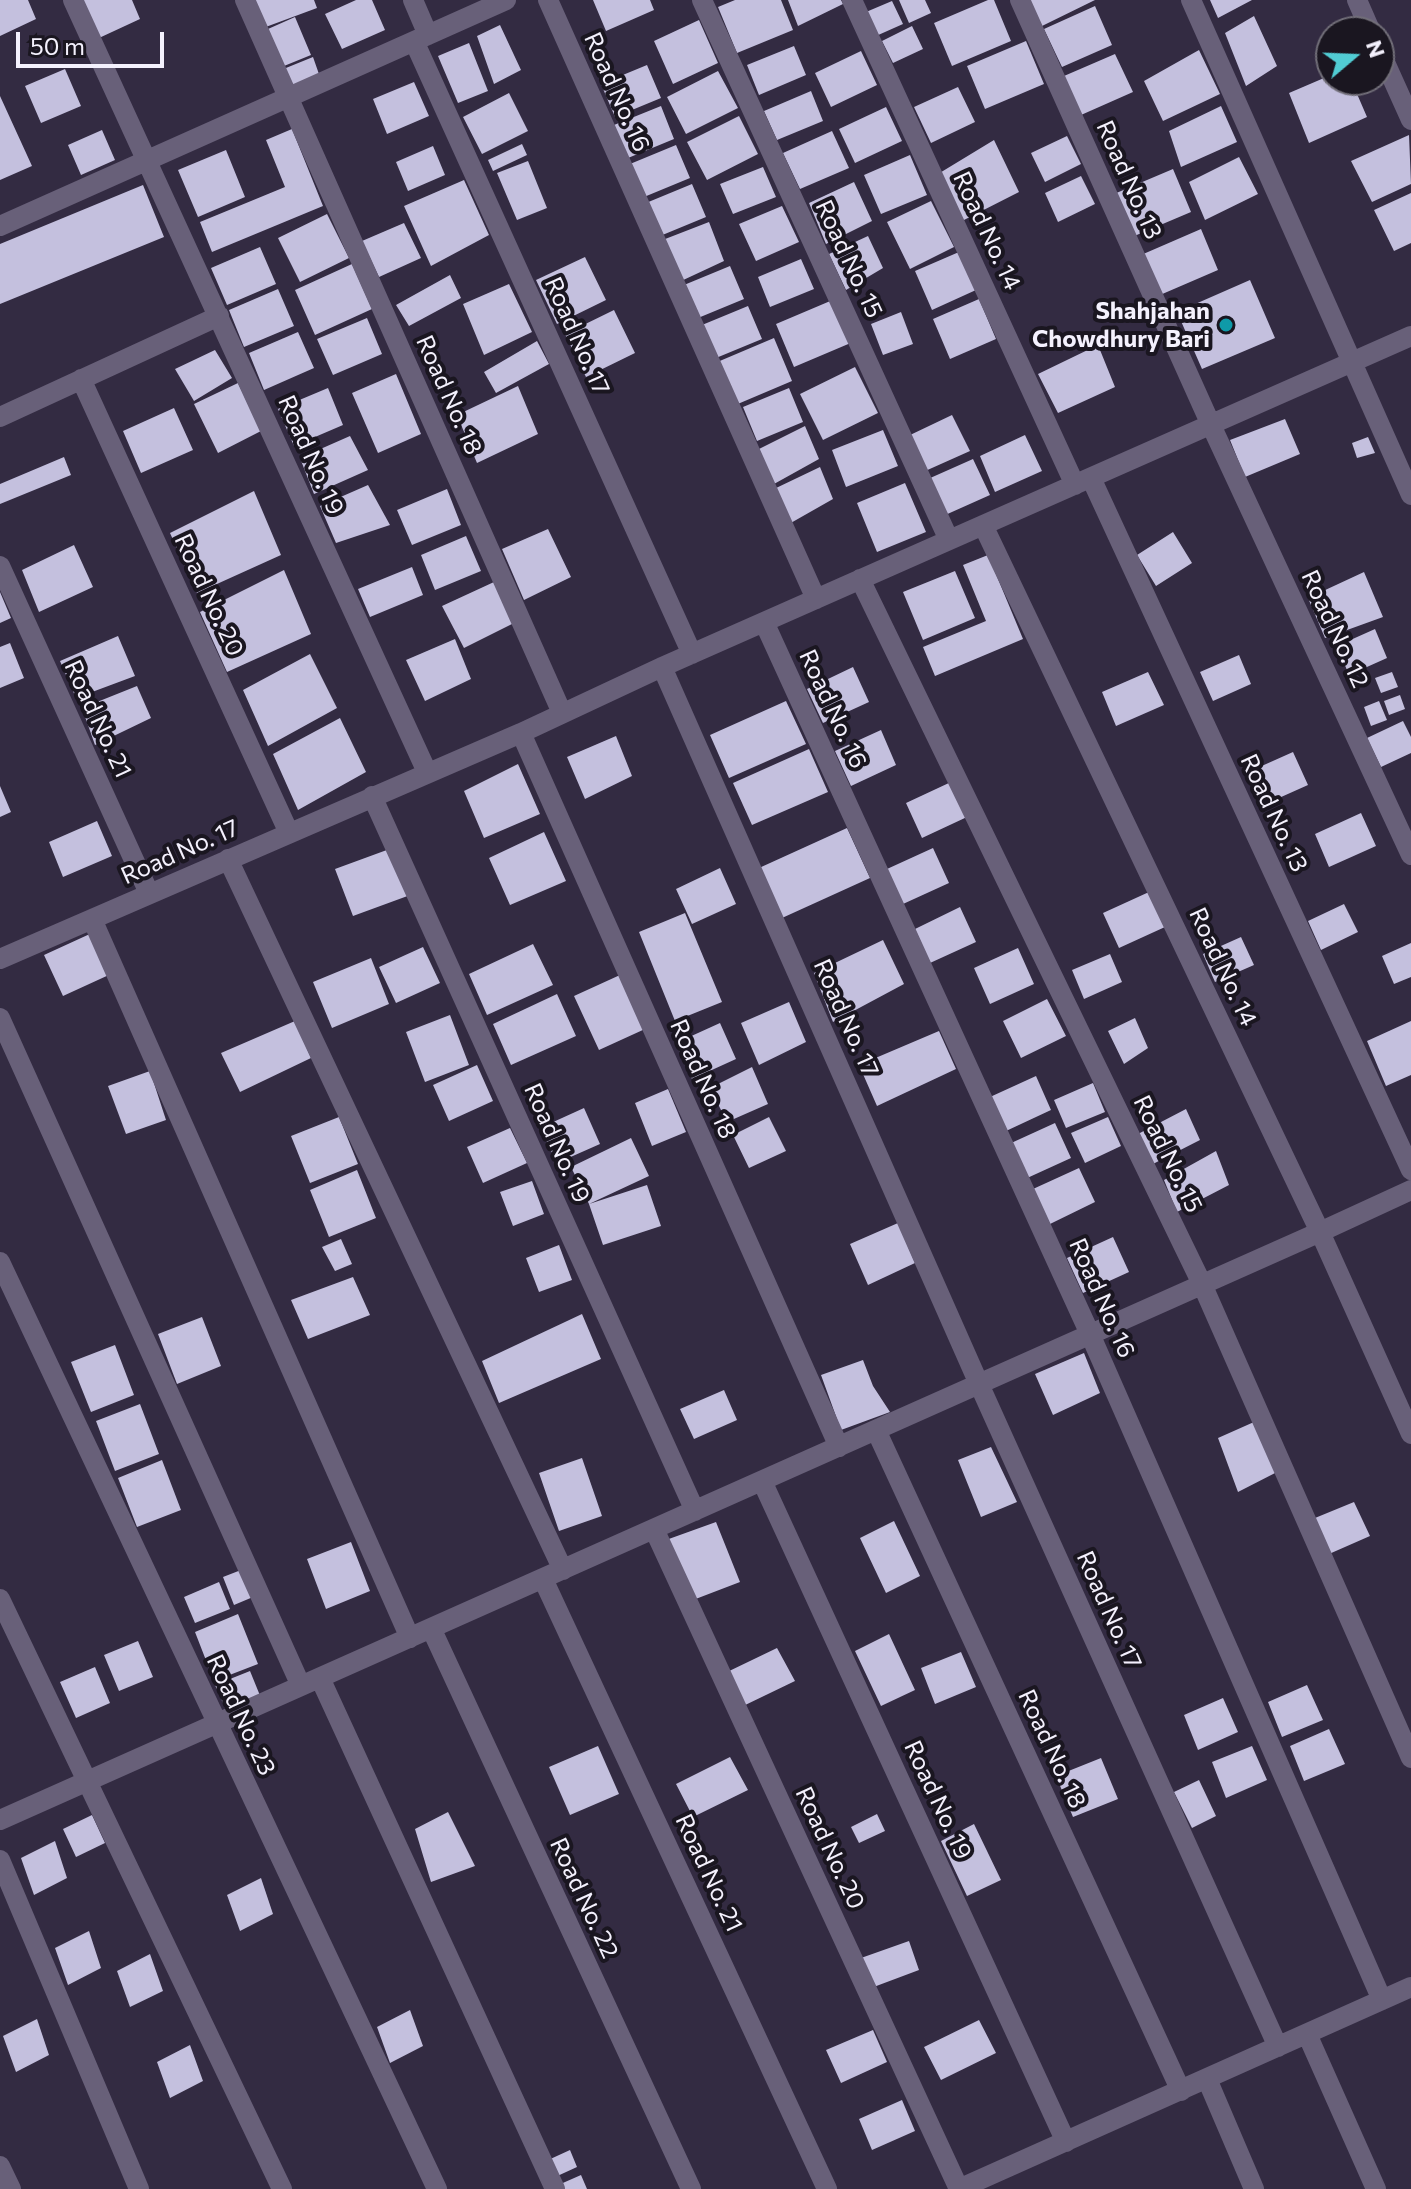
<!DOCTYPE html>
<html>
<head>
<meta charset="utf-8">
<style>
	body { margin:0 }
	#map { position:relative; width:1411px; height:2189px; overflow:hidden; background:#332b42; font-family:Commissioner,sans-serif }
	canvas { display:block }
	.north { position:absolute; left:1315px; top:16px; width:80px; height:80px; box-sizing:border-box; background:#1a1620; border:2px solid #716e78; border-radius:50%; rotate:71deg; font-size:22px; font-weight:700; line-height:32px; text-align:center; color:#f4f1fd }
	.north::after { content:''; display:block; margin:auto; width:28px; height:36px; background:#51ccd3; clip-path:polygon(50% 0,100% 100%,50% 72%,0 100%) }
	.scale { position:absolute; left:16px; top:32px; width:148px; height:36px; box-sizing:border-box; border:4px solid #f4f1fd; border-top:0; padding-left:10px; font-size:24px; line-height:28px; white-space:nowrap; color:#f4f1fd; -webkit-text-stroke:6px #1a1620; paint-order:stroke }
</style>
</head>
<body>
<div id="map">
<canvas width="1411" height="2189"></canvas>
<div class="north">N</div>
<div class="scale">50 m</div>
</div>
<script>
const ctx = document.querySelector('canvas').getContext('2d');
ctx.lineJoin = 'round';
function fillPath(path, color) {
  ctx.fillStyle = color;
  ctx.fill(path, 'evenodd');
}
function poly(rows) {
  const path = new Path2D();
  for (const r of rows) {
    path.moveTo(r[0], r[1]);
    for (let i = 2; i < r.length; i += 2) path.lineTo(r[i], r[i + 1]);
  }
  return path;
}
function stroke(path, color, width, dash) {
  ctx.strokeStyle = color;
  ctx.lineWidth = width;
  ctx.lineCap = dash ? 'butt' : 'round';
  ctx.setLineDash(dash || []);
  ctx.stroke(path);
}
function drawText(font, color, halo, rows, align = 'center') {
  ctx.font = font + ' Commissioner,sans-serif';
  ctx.lineWidth = 8;
  ctx.setLineDash([]);
  ctx.textBaseline = 'middle';
  ctx.strokeStyle = halo;
  ctx.fillStyle = color;
  for (const [text, x, y, turn = 0] of rows) {
    ctx.save();
    ctx.translate(x, y);
    ctx.rotate((+turn || 0) * Math.PI / 180);
    ctx.textAlign = isNaN(turn) ? turn : align;
    if (halo) ctx.strokeText(text, 0, 0);
    ctx.fillText(text, 0, 0);
    ctx.restore();
  }
}
fillPath(poly([
	[0,0,28,0,36,19,0,36],
	[82,0,132,0,140,19,99,38],
	[252,0,314,0,317,8,263,28],
	[356,0,372,0,385,30,342,49,325,14],
	[593,0,650,0,654,10,606,31],
	[735,0,781,0,793,30,737,53,718,7],
	[788,0,841,0,843,4,798,26],
	[899,0,925,0,931,13,909,23],
	[988,0,994,0,1011,41,952,66,934,23],
	[1029,0,1095,0,1042,26],
	[1210,0,1252,0,1218,18],
	[892,1,903,24,876,36,866,12],
	[1095,6,1112,45,1062,67,1044,29],
	[1254,16,1277,66,1246,86,1225,33],
	[295,17,311,55,284,66,268,29],
	[699,20,718,63,673,84,654,41],
	[500,25,521,70,494,84,477,36],
	[912,26,923,49,893,63,882,41],
	[1026,41,1044,84,985,109,967,66],
	[469,43,488,91,458,103,438,56],
	[794,46,806,75,759,95,747,65],
	[1199,50,1220,94,1163,121,1144,81],
	[861,51,877,85,831,107,815,73],
	[1115,54,1133,92,1081,115,1064,76],
	[313,57,320,77,289,89,281,70],
	[647,65,661,98,615,117,601,84],
	[65,69,81,106,41,123,25,86],
	[718,71,738,108,686,134,667,97],
	[1331,75,1331,80,1351,80,1367,117,1309,143,1289,93],
	[414,82,429,116,387,134,373,99],
	[958,87,975,122,931,143,914,107],
	[811,91,823,121,777,140,764,111],
	[509,93,528,131,482,154,463,117],
	[0,96,32,166,0,180],
	[661,106,674,139,628,158,614,125],
	[1221,106,1237,142,1181,167,1169,131],
	[886,107,902,141,855,163,839,129],
	[739,116,758,154,707,180,687,142],
	[292,129,323,206,212,252,200,222,285,187,266,140],
	[102,130,115,160,81,175,68,145],
	[832,131,849,168,800,189,783,153],
	[1409,135,1411,184,1372,202,1351,161],
	[1067,136,1081,164,1045,182,1031,153],
	[994,140,1019,192,962,221,938,174],
	[522,144,527,155,493,171,488,160],
	[676,145,690,178,644,197,630,164],
	[433,146,445,175,408,191,396,162],
	[226,150,245,197,198,217,178,170],
	[910,155,927,195,881,214,864,175],
	[1239,157,1258,194,1205,220,1189,182],
	[528,161,547,208,517,220,497,173],
	[763,167,776,197,733,214,720,184],
	[1173,169,1191,212,1132,237,1114,194],
	[1081,176,1095,204,1058,222,1045,193],
	[464,180,489,235,431,266,404,206],
	[854,182,872,221,826,244,809,203],
	[692,184,706,217,660,236,646,203],
	[143,185,164,237,0,304,0,244],
	[1411,193,1411,243,1394,251,1374,210],
	[931,201,954,247,910,269,887,222],
	[782,206,799,242,756,261,739,224],
	[327,214,349,258,300,282,278,238],
	[709,222,724,261,679,282,660,241],
	[404,223,421,258,379,277,362,241],
	[1201,229,1218,270,1160,295,1141,255],
	[868,236,883,268,846,290,829,254],
	[260,247,276,284,227,305,211,268],
	[959,252,976,290,932,310,915,271],
	[585,257,606,300,557,324,536,280],
	[801,259,814,289,770,307,758,277],
	[352,264,372,309,315,335,295,290],
	[730,266,744,299,698,318,684,285],
	[450,275,461,298,409,326,396,305],
	[1250,280,1275,338,1202,369,1177,312],
	[509,284,532,332,484,355,463,304],
	[278,289,294,326,244,347,229,310],
	[835,299,853,342,794,367,776,324],
	[979,299,996,339,950,359,933,319],
	[748,306,762,339,716,358,702,325],
	[614,310,635,353,586,377,565,334],
	[901,312,913,344,883,355,871,324],
	[367,318,382,354,333,375,317,339],
	[298,332,314,368,264,390,249,353],
	[774,338,792,381,733,406,715,363],
	[537,341,549,364,496,393,484,372],
	[1098,345,1115,387,1058,413,1038,374],
	[215,350,232,378,194,401,175,369],
	[855,367,878,413,823,440,800,394],
	[396,374,421,434,378,453,352,393],
	[238,383,261,431,218,453,194,404],
	[518,386,538,434,477,463,457,415],
	[328,388,343,425,294,446,278,409],
	[789,388,803,422,757,441,743,407],
	[174,408,193,450,141,473,123,431],
	[952,415,970,451,923,472,908,436],
	[1285,419,1300,454,1245,477,1230,440],
	[805,426,819,459,774,484,759,449],
	[883,430,898,466,846,487,832,450],
	[1025,435,1042,471,995,492,980,456],
	[350,436,368,470,314,494,300,458],
	[1368,437,1375,453,1357,458,1352,443],
	[64,457,71,475,0,504,0,484],
	[973,459,990,495,943,516,928,479],
	[820,467,833,499,789,524,774,489],
	[905,483,926,532,877,552,857,503],
	[368,485,390,525,336,543,320,506],
	[447,489,461,525,412,545,397,510],
	[254,491,281,555,197,593,170,533],
	[548,529,571,577,524,600,502,549],
	[1173,532,1192,563,1156,586,1137,555],
	[466,536,481,571,435,590,421,555],
	[74,545,93,587,39,612,22,570],
	[988,555,1023,639,935,676,923,647,986,621,963,565],
	[412,567,423,595,370,617,358,589],
	[284,570,311,634,227,672,200,612],
	[955,571,975,618,923,640,903,592],
	[1364,572,1383,617,1325,638,1308,598],
	[494,582,514,623,464,648,442,606],
	[0,592,11,618,0,623],
	[1375,629,1387,658,1349,675,1337,646],
	[118,636,135,676,76,698,60,661],
	[455,639,471,679,425,701,406,660],
	[10,643,24,678,0,688,0,647],
	[310,654,337,708,268,746,243,690],
	[1239,655,1251,684,1213,701,1200,672],
	[853,667,869,702,823,723,807,689],
	[1148,672,1164,705,1116,726,1102,692],
	[1392,672,1398,687,1381,693,1375,678],
	[137,686,151,718,95,745,82,708],
	[1400,695,1405,709,1389,715,1384,701],
	[786,701,806,744,729,778,710,735],
	[1379,701,1387,720,1371,726,1364,707],
	[340,718,366,772,298,810,273,754],
	[1403,721,1411,737,1411,753,1381,767,1367,738],
	[881,730,896,765,851,786,835,751],
	[616,736,632,776,585,799,567,757],
	[809,749,828,792,752,825,733,783],
	[1293,752,1308,785,1261,806,1246,773],
	[518,764,540,814,484,838,464,791],
	[951,782,967,817,922,838,906,803],
	[0,786,11,812,0,817],
	[1361,813,1376,846,1329,867,1315,834],
	[97,821,112,856,63,877,49,842],
	[847,828,870,878,782,918,759,868],
	[544,832,566,881,510,905,489,858],
	[395,847,413,894,353,916,335,869],
	[933,848,949,883,903,904,887,869],
	[720,868,736,904,692,924,676,889],
	[1149,892,1165,927,1119,948,1103,913],
	[1344,904,1358,932,1321,950,1308,921],
	[960,907,976,942,930,963,915,929],
	[685,913,722,1002,675,1021,639,932],
	[92,933,111,974,63,996,44,955],
	[1241,937,1254,965,1215,982,1203,954],
	[883,940,904,984,833,1022,814,973],
	[1411,943,1411,977,1394,984,1382,956],
	[533,944,553,985,487,1015,469,974],
	[423,947,440,983,396,1003,379,967],
	[1018,948,1034,984,990,1004,974,968],
	[1110,954,1122,982,1084,999,1072,970],
	[371,958,389,1004,332,1028,313,982],
	[620,975,645,1029,599,1050,574,996],
	[557,994,576,1036,511,1065,493,1024],
	[1047,999,1066,1036,1021,1058,1003,1021],
	[789,1002,806,1042,759,1065,741,1023],
	[450,1015,469,1065,425,1082,406,1032],
	[1135,1018,1148,1048,1124,1064,1108,1031],
	[295,1021,311,1058,240,1092,221,1053],
	[1411,1021,1411,1075,1386,1086,1367,1041],
	[720,1023,736,1059,692,1079,676,1043],
	[939,1031,956,1069,877,1106,859,1065],
	[477,1065,493,1101,449,1121,433,1085],
	[752,1067,768,1104,727,1122,710,1088],
	[150,1071,166,1120,126,1134,108,1086],
	[1036,1076,1051,1110,1006,1131,990,1097],
	[1093,1083,1105,1112,1066,1128,1054,1100],
	[668,1089,686,1132,652,1146,635,1103],
	[584,1108,600,1144,557,1163,540,1128],
	[1186,1109,1200,1140,1151,1165,1138,1134],
	[339,1117,358,1164,310,1183,291,1136],
	[769,1117,786,1151,749,1168,733,1135],
	[1108,1117,1121,1146,1085,1163,1071,1133],
	[1055,1123,1071,1158,1025,1179,1009,1144],
	[510,1128,527,1163,483,1183,467,1147],
	[631,1138,649,1176,589,1204,571,1167],
	[1216,1151,1229,1185,1177,1212,1164,1180],
	[1079,1168,1095,1202,1050,1224,1033,1189],
	[357,1170,376,1218,329,1237,310,1190],
	[532,1181,544,1214,513,1226,500,1192],
	[647,1185,661,1226,603,1245,589,1204],
	[898,1223,915,1263,868,1285,850,1244],
	[1113,1237,1129,1272,1083,1293,1067,1258],
	[341,1239,352,1264,335,1271,322,1247],
	[559,1245,572,1280,539,1292,526,1258],
	[353,1277,370,1315,308,1339,291,1300],
	[582,1314,601,1359,499,1403,482,1361],
	[202,1317,221,1366,177,1384,158,1334],
	[115,1345,134,1395,91,1412,71,1362],
	[1084,1353,1100,1393,1053,1415,1035,1374],
	[863,1360,873,1386,890,1412,841,1430,821,1375],
	[724,1390,737,1420,694,1439,680,1409],
	[140,1404,159,1454,115,1471,96,1421],
	[1254,1422,1279,1471,1238,1492,1218,1438],
	[991,1447,1017,1502,981,1517,958,1460],
	[582,1458,602,1516,559,1531,539,1473],
	[162,1460,181,1510,137,1527,118,1478],
	[1354,1502,1370,1536,1329,1554,1315,1518],
	[894,1521,920,1576,886,1593,860,1538],
	[716,1522,740,1582,693,1600,666,1540],
	[351,1542,370,1591,326,1609,307,1559],
	[241,1570,253,1597,234,1605,223,1577],
	[219,1582,230,1609,195,1623,184,1597],
	[238,1614,258,1664,214,1681,195,1632],
	[889,1634,915,1690,881,1706,855,1651],
	[138,1641,153,1677,119,1691,104,1655],
	[777,1648,795,1681,739,1708,723,1674],
	[961,1652,976,1687,935,1704,921,1668],
	[95,1667,110,1703,76,1718,60,1682],
	[250,1671,261,1698,227,1712,215,1685],
	[1307,1685,1323,1720,1282,1737,1268,1702],
	[1223,1698,1238,1732,1198,1750,1184,1715],
	[1329,1729,1345,1764,1304,1781,1290,1746],
	[598,1746,619,1794,570,1815,549,1767],
	[1252,1746,1267,1780,1226,1798,1212,1762],
	[730,1757,748,1790,693,1817,676,1784],
	[1101,1758,1118,1799,1073,1817,1056,1776],
	[1199,1780,1216,1816,1192,1828,1174,1792],
	[448,1812,475,1866,431,1882,415,1829],
	[877,1814,885,1831,859,1843,851,1827],
	[92,1815,105,1843,76,1857,63,1829],
	[974,1824,1001,1880,967,1896,941,1841],
	[55,1841,67,1878,34,1895,21,1858],
	[261,1878,273,1914,240,1931,227,1895],
	[89,1931,101,1968,68,1985,55,1948],
	[909,1941,919,1970,871,1988,861,1958],
	[150,1954,163,1991,130,2007,117,1971],
	[410,2010,423,2046,390,2063,377,2027],
	[37,2019,49,2055,16,2072,3,2036],
	[979,2020,996,2053,941,2080,924,2047],
	[873,2030,887,2062,841,2083,826,2050],
	[190,2045,203,2081,170,2098,157,2062],
	[902,2100,915,2131,872,2150,859,2119],
	[570,2150,577,2167,553,2178,546,2161],
	[581,2175,587,2189,558,2189,556,2186]
]), '#c4c0de');
stroke(poly([
	[73,0,427,772],
	[245,0,562,713],
	[413,0,428,35],
	[548,0,816,599],
	[702,0,949,540],
	[852,0,1075,485],
	[1020,0,1211,425,1411,855],
	[1191,0,1411,495],
	[1357,0,1371,32],
	[414,41,692,654],
	[1379,49,1411,120],
	[0,226,506,0],
	[81,379,289,833],
	[0,417,219,316],
	[1091,478,1411,1170],
	[983,525,1320,1232,1411,1434],
	[0,566,149,893],
	[860,579,1202,1284,1411,1758],
	[764,622,1090,1334,1382,2000],
	[662,667,979,1384,1278,2047],
	[521,733,839,1447],
	[372,796,695,1511],
	[228,859,563,1570],
	[92,919,410,1638],
	[0,959,521,733,662,667,1411,336],
	[0,1018,301,1686],
	[0,1262,437,2189],
	[876,1430,1181,2091],
	[762,1481,1066,2142],
	[654,1529,959,2189],
	[543,1579,827,2189],
	[0,1599,282,2189],
	[431,1628,691,2189],
	[320,1678,555,2189],
	[0,1820,1320,1232,1411,1190],
	[0,1860,139,2189],
	[1307,2034,1376,2189],
	[1207,2079,1254,2189],
	[0,2166,11,2189],
	[959,2189,1411,1987]
]), '#686079', 20);
for (const [x, y, r, color] of [
	[1226,325,8,"#0f9aa8"]
]) {
  const dot = new Path2D();
  dot.arc(x, y, r, 0, 2 * Math.PI);
  ctx.fillStyle = color;
  ctx.fill(dot);
  stroke(dot, '#1a1620', 3);
}
drawText('24px', '#f4f1fd', '#1a1620', [
	["Road No. 16",617,92,66],
	["Road No. 13",1129,180,66],
	["Road No. 14",987,231,65],
	["Road No. 15",849,259,65],
	["Road No. 17",577,336,66],
	["Road No. 18",449,395,66],
	["Road No. 19",311,455,66],
	["Road No. 20",209,595,65],
	["Road No. 12",1335,629,65],
	["Road No. 16",833,709,65],
	["Road No. 21",98,719,65],
	["Road No. 13",1274,813,65],
	["Road No. 17",180,852,-24],
	["Road No. 14",1223,967,65],
	["Road No. 17",846,1018,66],
	["Road No. 18",703,1079,66],
	["Road No. 19",557,1143,66],
	["Road No. 15",1168,1154,64],
	["Road No. 16",1102,1298,66],
	["Road No. 17",1109,1610,66],
	["Road No. 23",241,1715,65],
	["Road No. 18",1052,1749,65],
	["Road No. 19",938,1800,65],
	["Road No. 20",830,1848,65],
	["Road No. 21",709,1873,65],
	["Road No. 22",584,1898,65]
]);
drawText('bold 24px', '#f4f1fd', '#1a1620', [
	["Shahjahan",1210,311],
	["Chowdhury Bari",1210,339]
], 'right');
</script>
</body>
</html>
